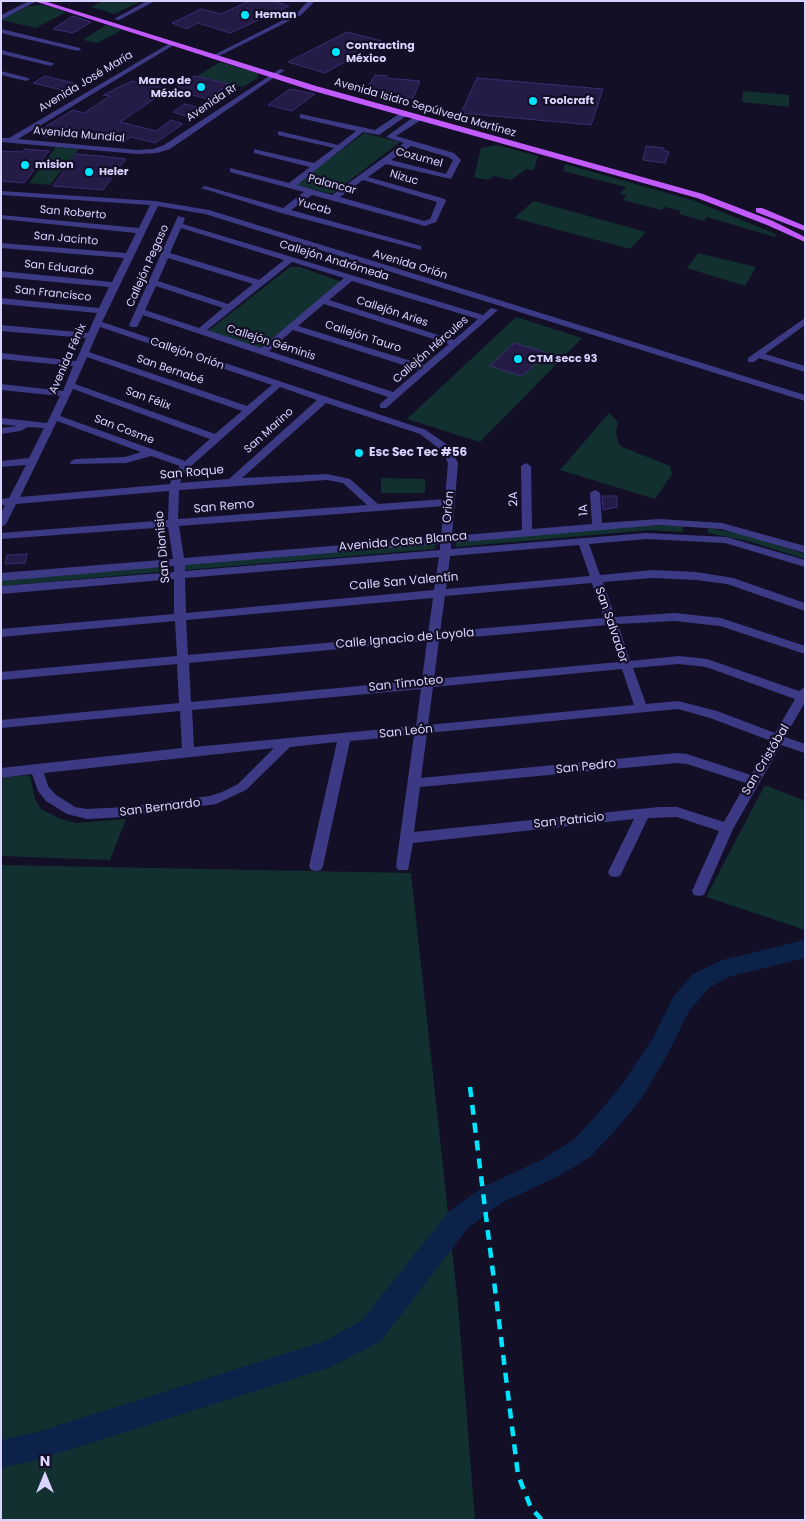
<!DOCTYPE html>
<html>
<head>
<meta charset="utf-8">
<style>
	body { margin:0 }
	#map { position:relative; width:806px; height:1521px; overflow:hidden; background:#130f26; font-family:Poppins,sans-serif }
	canvas { display:block }
	.frame { position:absolute; inset:0; border:2px solid #d9d4ff; pointer-events:none }
	.north { position:absolute; left:20px; top:1451px; width:50px; height:50px; -webkit-text-stroke:4px #130f26; paint-order:stroke; rotate:0deg; font-size:14px; font-weight:700; line-height:20px; text-align:center; color:#d9d4ff }
	.north::after { content:''; display:block; margin:auto; width:18px; height:22px; background:#d9d4ff; clip-path:polygon(50% 0,100% 100%,50% 72%,0 100%) }
</style>
</head>
<body>
<div id="map">
<canvas width="806" height="1521"></canvas>
<div class="frame"></div>
<div class="north">N</div>
</div>
<script>
const ctx = document.querySelector('canvas').getContext('2d');
ctx.lineJoin = 'round';
function fillPath(path, color) {
  ctx.fillStyle = color;
  ctx.fill(path, 'evenodd');
}
function poly(rows) {
  const path = new Path2D();
  for (const r of rows) {
    path.moveTo(r[0], r[1]);
    for (let i = 2; i < r.length; i += 2) path.lineTo(r[i], r[i + 1]);
  }
  return path;
}
function stroke(path, color, width, dash) {
  ctx.strokeStyle = color;
  ctx.lineWidth = width;
  ctx.lineCap = dash ? 'butt' : 'round';
  ctx.setLineDash(dash || []);
  ctx.stroke(path);
}
function drawText(font, color, halo, rows, align = 'center') {
  ctx.font = font + ' Poppins,sans-serif';
  ctx.lineWidth = 4.5;
  ctx.setLineDash([]);
  ctx.textBaseline = 'middle';
  ctx.strokeStyle = halo;
  ctx.fillStyle = color;
  for (const [text, x, y, turn = 0] of rows) {
    ctx.save();
    ctx.translate(x, y);
    ctx.rotate((+turn || 0) * Math.PI / 180);
    ctx.textAlign = isNaN(turn) ? turn : align;
    if (halo) ctx.strokeText(text, 0, 0);
    ctx.fillText(text, 0, 0);
    ctx.restore();
  }
}
fillPath(poly([
	[102,1,142,1,114,14,91,7],
	[43,5,66,12,36,28,1,20,29,6],
	[106,25,122,30,97,43,83,40],
	[220,62,258,73,258,78,243,87,197,76],
	[743,91,789,95,789,107,742,102],
	[364,133,400,142,332,194,295,185],
	[497,145,538,156,534,170,526,169,511,180,494,176,488,180,474,177,481,148],
	[56,147,79,149,50,185,29,183],
	[565,164,695,201,776,234,775,237,707,217,704,221,679,214,681,211,665,207,661,210,623,200,627,196,620,194,626,187,563,171],
	[534,201,646,232,630,249,514,218],
	[698,253,756,267,745,286,687,268],
	[290,267,300,267,342,282,260,348,208,331],
	[516,317,582,338,480,442,407,419],
	[609,413,618,422,616,432,618,443,622,447,670,466,672,474,655,499,560,470],
	[381,478,425,479,425,493,381,493],
	[635,525,683,526,683,532,650,530,456,547,455,540],
	[708,528,743,534,805,554,805,559,751,542,708,533],
	[436,542,435,549,185,570,185,564],
	[170,565,170,571,1,586,1,580],
	[30,775,35,799,41,809,61,819,76,823,126,819,110,860,1,856,1,778],
	[765,785,805,801,805,930,706,897],
	[1,865,411,873,458,1304,475,1520,1,1520]
]), '#12302f');
fillPath(poly([
	[805,940,805,958,728,977,709,988,689,1011,669,1052,641,1099,614,1132,590,1157,559,1176,501,1203,467,1229,381,1341,331,1367,37,1460,1,1468,1,1440,37,1432,325,1341,361,1321,449,1211,483,1187,541,1160,572,1141,596,1116,623,1083,653,1038,673,997,693,974,722,960,805,940]
]), '#0c2248');
const building = poly([
	[249,1,274,1,289,6,230,33,198,23,187,29,172,23,201,9,221,14,249,1],
	[73,16,91,22,73,33,53,29,73,16],
	[347,32,382,41,325,73,288,62,347,32],
	[375,75,387,76,386,78,420,81,413,98,387,96,389,93,366,90,375,75],
	[45,76,77,84,66,91,33,83,45,76],
	[194,76,229,84,208,99,173,90,194,76],
	[477,78,603,89,591,125,461,113,477,78],
	[132,81,169,89,120,122,156,131,171,120,183,124,155,143,131,137,123,142,63,127,47,137,35,133,73,110,84,113,110,96,103,95,132,81],
	[290,89,315,94,292,111,268,105,290,89],
	[185,104,197,107,185,116,173,112,185,104],
	[646,146,664,148,664,151,669,152,665,163,643,160,646,146],
	[25,149,49,151,24,183,1,181,1,151,22,152,25,149],
	[76,154,99,156,126,159,103,190,53,186,76,154],
	[514,343,547,353,522,376,490,366,514,343],
	[602,496,617,496,617,507,603,510,602,496],
	[27,554,25,563,5,564,7,555,27,554]
]);
fillPath(building, '#241b47');
stroke(building, '#3b2d73', 1);
fillPath(poly([
	[29,1,37,1,1,20,1,15,29,1],
	[147,1,155,1,119,20,114,19,147,1],
	[308,1,315,1,301,15,217,57,212,56,297,13,308,1],
	[1,29,80,48,81,49,78,51,1,33,1,29],
	[172,42,177,43,18,139,137,150,153,149,164,145,280,69,285,70,170,149,157,153,137,154,1,142,1,138,9,138,172,42],
	[1,50,53,63,54,64,51,66,1,54,1,50],
	[1,71,28,78,30,79,26,81,1,75,1,71],
	[402,112,409,114,379,135,363,132,297,185,332,195,404,143,386,137,415,116,421,116,421,120,396,136,454,153,461,160,451,179,386,164,368,177,445,199,446,201,436,222,425,226,312,195,291,210,421,246,421,250,281,213,201,188,205,186,283,208,304,192,230,172,230,168,289,183,310,167,254,153,254,149,314,163,334,148,278,135,278,131,338,145,356,131,300,118,300,114,375,130,402,112],
	[411,146,448,157,453,160,446,174,391,160,411,146],
	[363,180,437,202,430,219,424,221,340,197,363,180],
	[1,191,155,201,209,210,805,395,805,401,205,214,158,206,102,322,426,430,449,446,458,463,452,536,522,530,521,466,526,463,531,466,532,529,592,524,590,493,595,490,600,493,602,523,659,519,722,523,805,546,805,553,721,529,659,525,451,543,451,549,646,533,726,537,805,560,805,567,725,543,646,539,589,544,600,575,653,570,696,572,733,578,805,603,805,611,727,584,696,580,653,578,603,582,615,617,675,613,721,618,805,646,805,654,720,626,675,621,618,624,630,661,679,656,707,659,799,691,805,687,805,702,785,737,805,744,805,753,781,745,733,829,704,895,699,896,694,895,692,891,719,831,677,817,648,818,620,876,615,877,610,876,608,872,634,819,413,843,408,870,398,870,396,866,414,735,350,741,323,866,321,870,316,871,311,870,309,866,337,742,290,747,246,790,216,804,125,817,87,819,67,814,46,801,38,791,32,774,1,778,1,768,182,748,180,711,1,728,1,720,179,703,177,664,1,680,1,672,177,656,175,621,1,637,1,629,174,614,174,579,1,594,1,586,174,572,174,566,1,581,1,573,173,559,168,527,1,539,1,533,168,520,169,491,16,504,6,524,1,527,1,513,5,505,1,505,1,499,9,498,26,465,1,467,1,461,29,458,44,428,28,427,20,431,1,434,1,428,17,426,1,424,1,418,47,423,60,396,1,390,1,384,63,391,73,366,1,359,1,353,76,361,86,338,1,331,1,325,88,333,97,313,1,304,1,298,99,308,109,287,1,277,1,271,112,282,124,258,1,248,1,243,126,253,136,233,1,219,1,215,139,228,150,205,1,195,1,191],
	[100,327,272,385,247,406,89,352,100,327],
	[87,357,242,411,215,434,75,384,87,357],
	[280,387,317,400,229,479,180,483,183,475,190,467,280,387],
	[73,389,210,439,185,461,60,416,73,389],
	[326,403,420,434,441,450,448,463,445,499,378,504,350,479,327,474,242,478,326,403],
	[57,421,141,452,125,457,75,459,70,462,71,464,126,463,151,456,180,466,173,475,170,484,20,497,57,421],
	[327,480,343,483,367,505,178,519,179,490,327,480],
	[444,506,441,537,184,558,179,526,444,506],
	[440,544,440,550,185,571,185,565,440,544],
	[579,545,590,576,446,589,450,556,579,545],
	[439,557,434,590,186,613,185,578,439,557],
	[592,583,604,618,440,632,445,596,592,583],
	[433,598,428,634,188,655,186,620,433,598],
	[607,625,619,662,434,679,439,640,607,625],
	[427,641,422,680,191,702,189,663,427,641],
	[679,664,706,667,795,699,775,733,717,711,678,701,646,704,633,668,679,664],
	[622,669,634,705,428,725,433,687,622,669],
	[421,689,416,726,194,747,192,710,421,689],
	[678,709,710,718,771,741,751,775,687,754,677,753,421,778,427,733,678,709],
	[274,748,238,784,222,792,210,796,125,807,87,809,75,807,56,795,48,786,44,773,274,748],
	[677,763,687,764,746,783,724,822,677,807,659,807,414,832,420,787,677,763],
	[178,216,185,218,183,224,483,315,491,308,498,310,386,408,380,408,380,404,388,397,143,315,137,327,131,327,129,325,178,216],
	[181,228,284,260,259,280,170,253,181,228],
	[168,258,253,284,228,304,158,281,168,258],
	[292,262,344,278,261,348,207,330,292,262],
	[352,281,478,319,454,340,329,300,352,281],
	[156,286,223,308,199,328,145,310,156,286],
	[324,304,449,344,424,365,298,326,324,304],
	[293,330,419,370,393,392,269,351,293,330],
	[805,318,805,325,765,354,805,366,805,372,759,358,754,362,748,362,748,358,805,318]
]), '#3d3a85');
fillPath(poly([
	[34,1,44,1,316,86,703,194,773,221,805,237,805,242,767,225,697,198,310,90,34,1],
	[756,208,762,208,805,226,805,231,756,212,756,208]
]), '#c25bff');
stroke(poly([
	[470,1087,518,1475,531,1508,542,1520]
]), '#00e5ff', 4.5, [10, 8]);
for (const [x, y, r, color] of [
	[245,15,5,"#00e5ff"],
	[336,52,5,"#00e5ff"],
	[201,87,5,"#00e5ff"],
	[533,101,5,"#00e5ff"],
	[25,165,5,"#00e5ff"],
	[89,172,5,"#00e5ff"],
	[518,359,5,"#00e5ff"],
	[359,453,5,"#00e5ff"]
]) {
  const dot = new Path2D();
  dot.arc(x, y, r, 0, 2 * Math.PI);
  ctx.fillStyle = color;
  ctx.fill(dot);
  stroke(dot, '#130f26', 2);
}
drawText('bold 11px', '#d9d4ff', '#130f26', [
	["Heman",255,15],
	["Contracting",346,46],
	["México",346,59],
	["Marco de",191,81,"right"],
	["México",191,94,"right"],
	["Toolcraft",543,101],
	["mision",35,165],
	["Heler",99,172],
	["CTM secc 93",528,359]
], 'left');
drawText('11px', '#d9d4ff', '#130f26', [
	["Avenida José María",86,82,-31],
	["Avenida Rr",212,103,-34],
	["Avenida Isidro Sepúlveda Martínez",425,108,16],
	["Avenida Mundial",79,135,5],
	["Cozumel",419,158,15],
	["Nizuc",404,178,16],
	["Palancar",332,185,15],
	["Yucab",314,207,16],
	["San Roberto",73,213,5],
	["San Jacinto",66,239,5],
	["Callejón Andrómeda",334,261,17],
	["Avenida Orión",410,265,17],
	["Callejón Pegaso",148,266,-66],
	["San Eduardo",59,268,6],
	["San Francisco",53,294,6],
	["Callejón Aries",392,312,18],
	["Callejón Tauro",363,337,18],
	["Callejón Géminis",271,343,18],
	["Callejón Hércules",431,350,-41],
	["Callejón Orión",187,354,19],
	["Avenida Fénix",68,359,-66],
	["San Bernabé",170,370,19],
	["San Félix",148,399,20],
	["San Cosme",124,430,21],
	["San Marino",269,431,-42]
]);
drawText('bold 12px', '#d9d4ff', '#130f26', [
	["Esc Sec Tec #56",369,453]
], 'left');
drawText('12px', '#d9d4ff', '#130f26', [
	["San Roque",192,473,-5],
	["2A",514,499,-91],
	["San Remo",224,507,-5],
	["Orión",449,507,-85],
	["1A",584,510,-94],
	["Avenida Casa Blanca",403,542,-5],
	["San Dionisio",163,547,-95],
	["Calle San Valentín",404,582,-5],
	["San Salvador",611,625,71],
	["Calle Ignacio de Loyola",405,639,-5],
	["San Timoteo",406,684,-6],
	["San León",406,732,-6],
	["San Cristóbal",766,760,-59],
	["San Pedro",586,767,-6],
	["San Bernardo",160,808,-7],
	["San Patricio",569,821,-6]
]);
</script>
</body>
</html>
